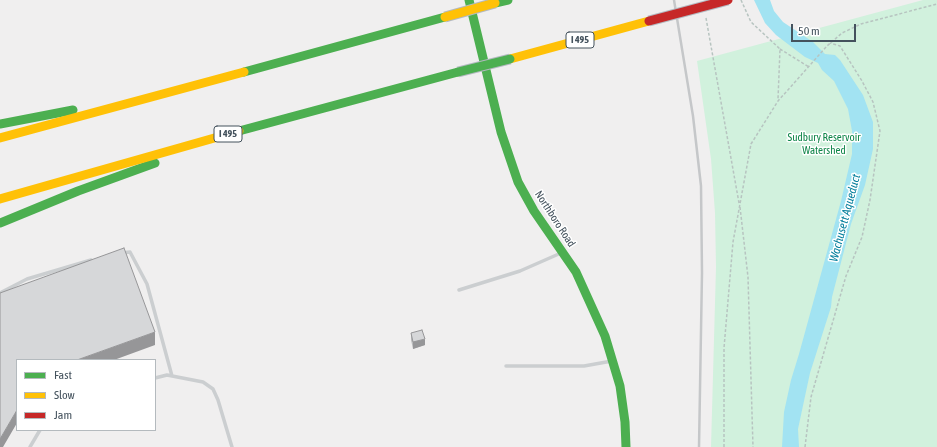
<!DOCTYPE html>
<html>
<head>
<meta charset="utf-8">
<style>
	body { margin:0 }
	#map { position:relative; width:937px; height:447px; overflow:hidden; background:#f0efef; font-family:"Asap Condensed",sans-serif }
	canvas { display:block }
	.legend { position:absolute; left:16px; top:359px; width:140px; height:72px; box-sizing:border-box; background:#fff; border:1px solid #b4babe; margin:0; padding:5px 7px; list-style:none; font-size:12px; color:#44525d }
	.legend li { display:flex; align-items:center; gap:8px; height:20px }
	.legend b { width:20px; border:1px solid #b4babe }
	.scale { position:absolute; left:791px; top:24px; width:65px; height:18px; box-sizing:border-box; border:2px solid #44525d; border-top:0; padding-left:5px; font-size:12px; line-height:14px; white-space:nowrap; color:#44525d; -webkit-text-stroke:3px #fff; paint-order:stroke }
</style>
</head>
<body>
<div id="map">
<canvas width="937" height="447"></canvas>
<ul class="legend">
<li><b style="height:5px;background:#4caf50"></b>Fast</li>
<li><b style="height:5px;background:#ffc107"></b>Slow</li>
<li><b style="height:5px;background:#c62828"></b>Jam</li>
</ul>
<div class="scale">50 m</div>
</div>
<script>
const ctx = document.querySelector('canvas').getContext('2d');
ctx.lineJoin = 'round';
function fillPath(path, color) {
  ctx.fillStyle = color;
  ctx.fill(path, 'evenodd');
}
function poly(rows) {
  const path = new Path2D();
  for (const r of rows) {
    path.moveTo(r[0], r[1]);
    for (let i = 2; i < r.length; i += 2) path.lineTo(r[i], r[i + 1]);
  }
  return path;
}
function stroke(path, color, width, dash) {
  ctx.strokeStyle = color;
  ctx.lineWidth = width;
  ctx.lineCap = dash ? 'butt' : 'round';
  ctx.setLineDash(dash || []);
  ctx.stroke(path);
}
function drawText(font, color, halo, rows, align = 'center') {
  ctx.font = font + ' "Asap Condensed",sans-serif';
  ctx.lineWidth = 3;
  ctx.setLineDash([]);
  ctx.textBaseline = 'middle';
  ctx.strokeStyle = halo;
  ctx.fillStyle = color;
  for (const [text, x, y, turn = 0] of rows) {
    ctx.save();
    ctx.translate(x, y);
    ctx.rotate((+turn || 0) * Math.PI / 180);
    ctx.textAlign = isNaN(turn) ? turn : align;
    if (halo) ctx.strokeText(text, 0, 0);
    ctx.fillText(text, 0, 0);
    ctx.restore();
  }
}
fillPath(poly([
	[923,0,937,0,937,447,711,447,716,267,715,213,711,159,697,61]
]), '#d1f1dd');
fillPath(poly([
	[754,0,770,0,774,11,783,22,813,42,825,54,835,55,840,60,863,95,873,122,873,149,865,185,851,224,832,297,831,307,810,373,798,429,799,447,782,447,784,412,791,380,799,354,841,201,852,154,852,131,848,109,834,81,822,70,818,63,805,57,776,35,765,23]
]), '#a2e3f2');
stroke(poly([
	[741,0,751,22,780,49,778,99],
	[706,18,739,203],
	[780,49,809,67],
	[740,207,748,277,753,447],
	[724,447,724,348,733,242,751,144,778,101,827,46,842,33,861,24,937,4],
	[805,447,811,397,846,276,862,237,870,200,880,131,873,102,862,81,840,46,830,43]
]), '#b7c4c0', 1.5, [3, 2]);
stroke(poly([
	[122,253,130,252,147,284,172,376],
	[459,290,520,271,561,253],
	[0,293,27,279,91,260],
	[506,366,584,366,612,361],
	[155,378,167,375,203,382,213,389,218,400,232,447],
	[30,447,40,430]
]), '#cbced0', 3.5);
stroke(poly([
	[469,0,501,132,518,182,534,211,576,272,605,336,620,386,625,422,626,447],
	[495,3,508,0],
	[244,72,445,17],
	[0,124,73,110],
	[239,131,458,72],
	[0,223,78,191,155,163]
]), '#4caf50', 9);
stroke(poly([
	[510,59,649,21],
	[0,138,244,72],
	[0,199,239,131]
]), '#ffc107', 9);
stroke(poly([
	[674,0,693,116,701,186,702,273,699,447]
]), '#c5c7c9', 2.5);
const fastBridge = poly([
	[458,72,510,59]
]);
const slowBridge = poly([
	[445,17,495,3]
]);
const jamBridge = poly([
	[649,21,728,0]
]);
stroke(fastBridge, '#b3b9c0', 11, []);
stroke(slowBridge, '#b3b9c0', 11, []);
stroke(jamBridge, '#b3b9c0', 11, []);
stroke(fastBridge, '#4caf50', 9);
stroke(slowBridge, '#ffc107', 9);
stroke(jamBridge, '#c62828', 9);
fillPath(poly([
	[411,333,425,345,413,349,411,340]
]), '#b8b9bb');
fillPath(poly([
	[155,332,155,345,114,360,77,360],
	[425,339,425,345,413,349,413,342],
	[17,410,17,423,3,447,0,447,0,439]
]), '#969698');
const building = poly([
	[124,248,155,332,77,360,17,360,17,410,0,439,0,293,124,248],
	[422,330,425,339,413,342,411,333,422,330]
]);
fillPath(building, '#d6d7d9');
stroke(building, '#969698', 1);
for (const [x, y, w] of [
	[580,40,28],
	[228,134,28]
]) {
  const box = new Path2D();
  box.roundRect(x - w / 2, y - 8, w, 16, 3);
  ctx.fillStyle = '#fff';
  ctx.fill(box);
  stroke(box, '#44525d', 1);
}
drawText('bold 10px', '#44525d', null, [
	["I 495",580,40],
	["I 495",228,134]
]);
drawText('11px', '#0e8548', '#fff', [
	["Sudbury Reservoir",824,138],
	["Watershed",824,151]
]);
drawText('11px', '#44525d', '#fff', [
	["Northboro Road",555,219,57]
]);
drawText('italic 12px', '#037e9c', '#fff', [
	["Wachusett Aqueduct",845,218,-75]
]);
</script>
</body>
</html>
